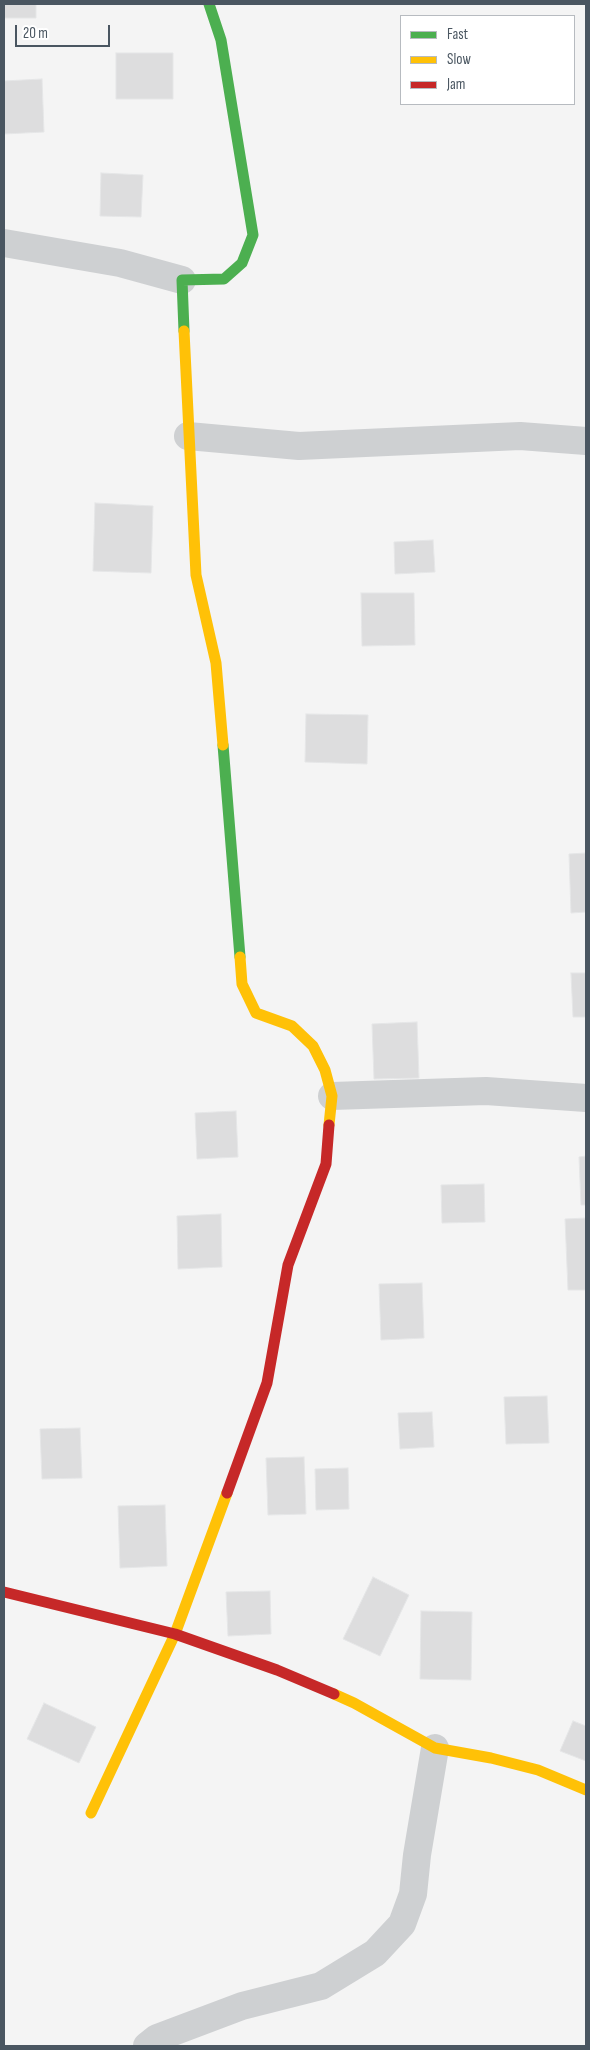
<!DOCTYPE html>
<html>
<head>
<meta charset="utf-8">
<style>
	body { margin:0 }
	#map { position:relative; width:590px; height:2050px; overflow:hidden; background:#f4f4f4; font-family:"Sofia Sans Condensed",sans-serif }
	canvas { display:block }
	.frame { position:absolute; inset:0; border:5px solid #4a5661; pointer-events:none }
	.legend { position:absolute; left:400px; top:15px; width:175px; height:90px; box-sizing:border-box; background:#fff; border:1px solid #b7bbc0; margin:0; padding:6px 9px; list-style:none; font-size:15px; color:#4a5661 }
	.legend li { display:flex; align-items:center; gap:10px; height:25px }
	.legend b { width:25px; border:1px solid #b7bbc0 }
	.scale { position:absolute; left:15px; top:25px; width:95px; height:22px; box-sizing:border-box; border:2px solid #4a5661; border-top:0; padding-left:6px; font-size:15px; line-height:18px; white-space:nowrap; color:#4a5661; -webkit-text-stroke:4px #fff; paint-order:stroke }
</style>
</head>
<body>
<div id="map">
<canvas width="590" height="2050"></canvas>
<div class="frame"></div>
<ul class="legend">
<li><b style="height:6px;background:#4caf50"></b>Fast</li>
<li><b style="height:6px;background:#ffc107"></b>Slow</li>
<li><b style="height:6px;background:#c62828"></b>Jam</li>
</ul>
<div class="scale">20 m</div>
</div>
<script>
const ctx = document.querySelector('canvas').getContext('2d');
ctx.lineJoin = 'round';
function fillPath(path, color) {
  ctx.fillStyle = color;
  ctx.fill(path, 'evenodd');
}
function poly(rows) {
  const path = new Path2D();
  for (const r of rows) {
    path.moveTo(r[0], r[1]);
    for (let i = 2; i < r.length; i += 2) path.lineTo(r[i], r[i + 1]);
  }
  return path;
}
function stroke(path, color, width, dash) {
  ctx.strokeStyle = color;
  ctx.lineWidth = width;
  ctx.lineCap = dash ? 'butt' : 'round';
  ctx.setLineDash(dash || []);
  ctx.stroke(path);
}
const building = poly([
	[4,4,36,4,36,18,4,18,4,4],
	[116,53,173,53,173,99,116,99,116,53],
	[42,79,44,132,4,134,4,81,42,79],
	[101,173,143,175,141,217,100,216,101,173],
	[95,503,153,506,151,573,93,571,95,503],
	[433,540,435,572,395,574,394,542,433,540],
	[361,593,414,593,415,645,362,646,361,593],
	[306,714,368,715,367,764,305,762,306,714],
	[586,853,586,912,571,913,569,854,586,853],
	[571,973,586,973,586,1017,573,1017,571,973],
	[417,1022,419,1078,374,1079,372,1024,417,1022],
	[236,1111,238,1157,197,1159,195,1113,236,1111],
	[586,1156,586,1205,581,1205,579,1157,586,1156],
	[484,1184,485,1222,442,1223,441,1185,484,1184],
	[221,1214,222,1267,178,1269,177,1216,221,1214],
	[586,1218,586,1290,568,1290,565,1219,586,1218],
	[422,1283,424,1338,381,1340,379,1284,422,1283],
	[547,1396,549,1443,506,1444,504,1397,547,1396],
	[432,1412,434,1447,400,1449,398,1413,432,1412],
	[80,1428,82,1478,42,1479,40,1429,80,1428],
	[304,1457,306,1514,268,1515,266,1458,304,1457],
	[348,1468,349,1509,316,1510,315,1469,348,1468],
	[165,1505,167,1566,120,1568,118,1506,165,1505],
	[373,1577,409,1595,380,1656,343,1639,373,1577],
	[270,1591,271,1634,228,1636,226,1592,270,1591],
	[421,1611,472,1612,471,1680,420,1679,421,1611],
	[44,1703,96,1727,79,1763,27,1739,44,1703],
	[573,1721,586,1726,586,1761,560,1751,573,1721]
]);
fillPath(building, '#ddddde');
stroke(building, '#e5e6e7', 1);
stroke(poly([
	[4,243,120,263,182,280],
	[188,436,299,446,520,436,586,441],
	[332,1096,486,1091,586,1098],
	[147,2046,157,2038,242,2006,321,1986,375,1953,402,1924,413,1894,417,1855,435,1748]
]), '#ced0d2', 28);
stroke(poly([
	[184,331,182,280,224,279,242,263,253,235,221,40,209,4],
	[223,745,240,957]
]), '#4caf50', 11);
stroke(poly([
	[184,331,196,575,216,663,223,745],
	[240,957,242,984,256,1013,292,1026,313,1046,325,1070,332,1096,329,1125],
	[334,1694,354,1703,435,1748,491,1758,538,1770,586,1790],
	[91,1813,175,1634,227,1493]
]), '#ffc107', 11);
stroke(poly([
	[227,1493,267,1383,288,1265,326,1164,329,1125],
	[4,1592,175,1634,277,1670,334,1694]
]), '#c62828', 11);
</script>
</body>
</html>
